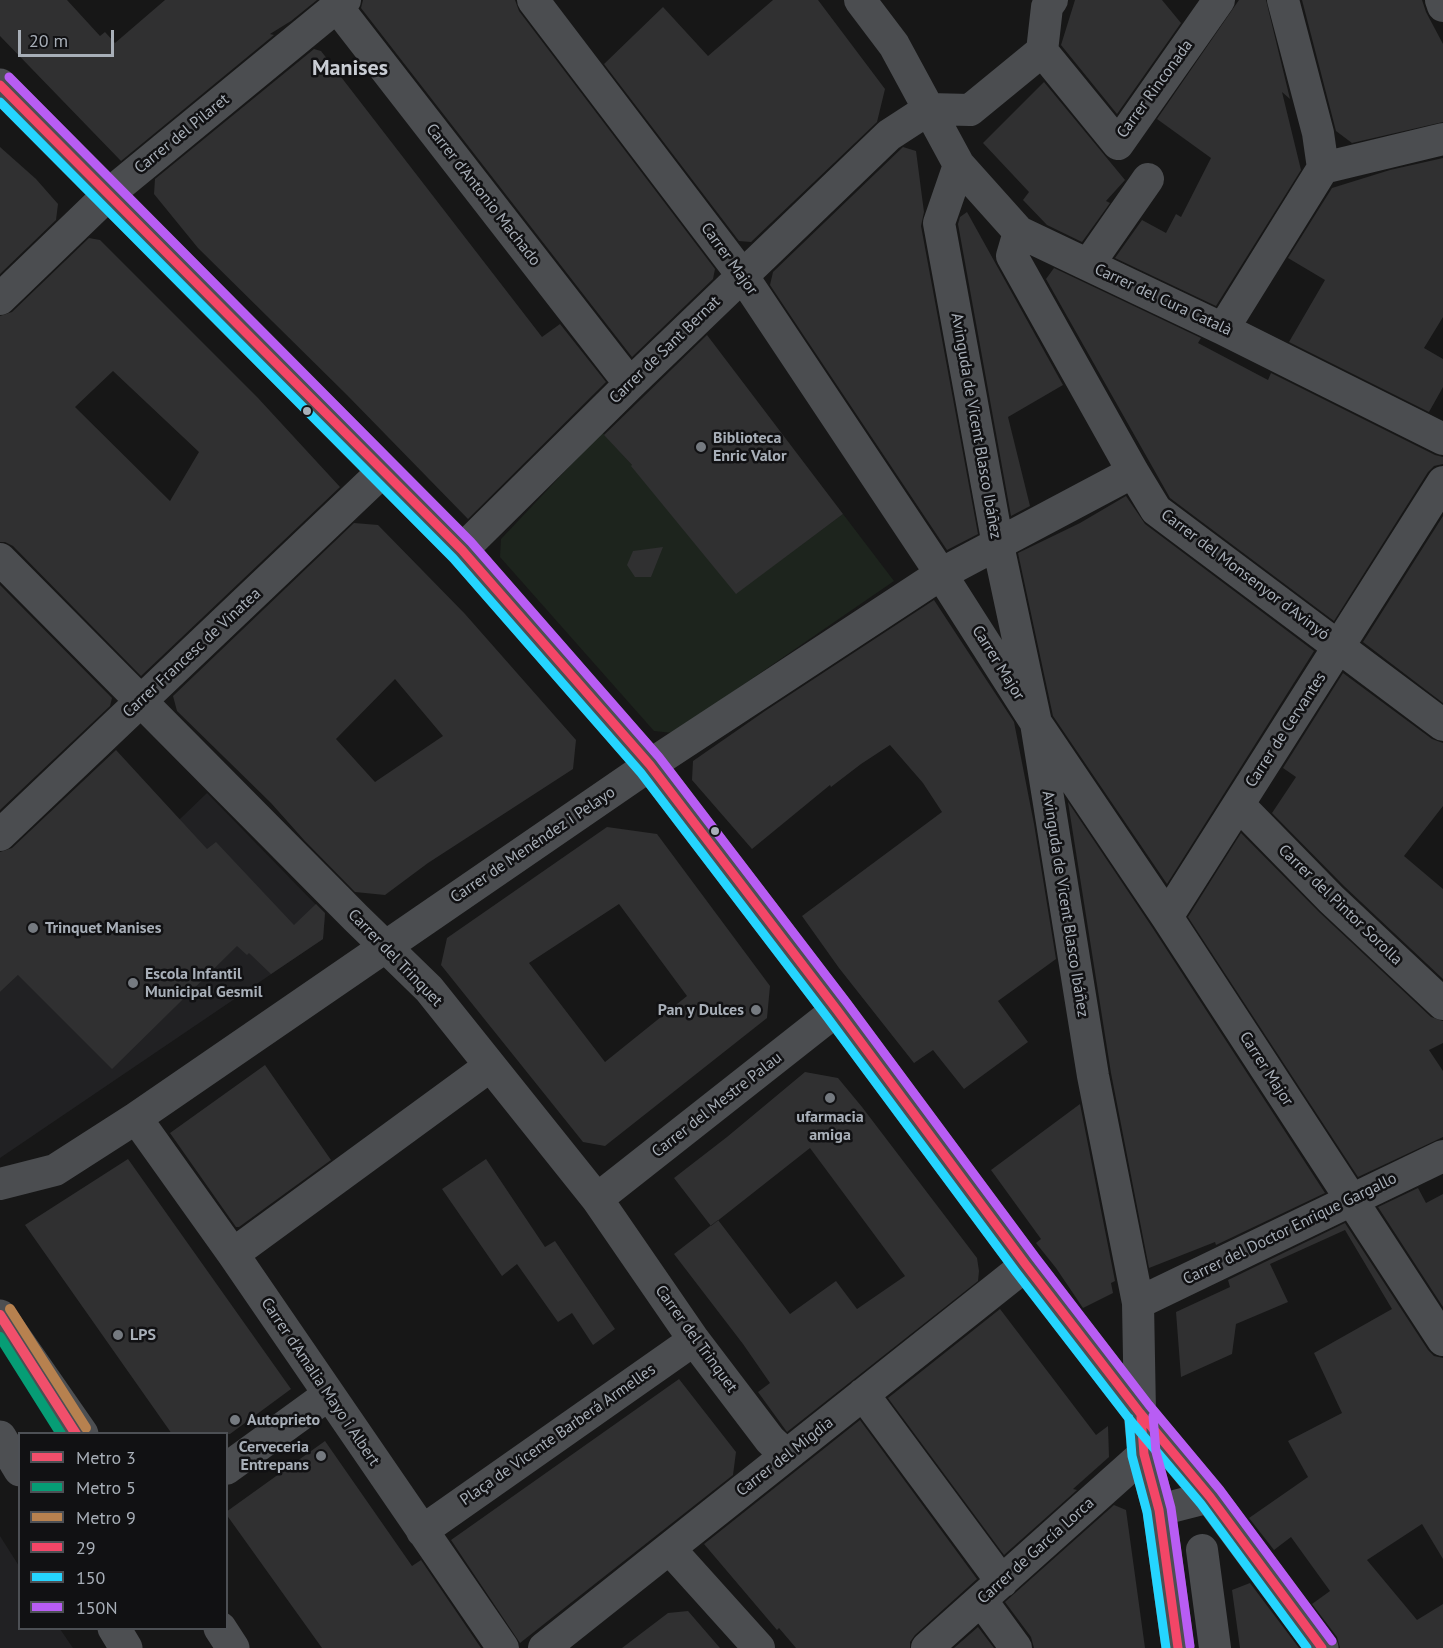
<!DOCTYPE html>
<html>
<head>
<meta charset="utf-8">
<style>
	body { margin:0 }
	#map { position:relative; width:1443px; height:1648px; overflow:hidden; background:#171717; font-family:"PT Sans",sans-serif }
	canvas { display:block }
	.legend { position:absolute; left:18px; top:1432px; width:210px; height:198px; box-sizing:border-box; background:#111113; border:2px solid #4d5055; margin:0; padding:8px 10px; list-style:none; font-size:18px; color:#a8afb8 }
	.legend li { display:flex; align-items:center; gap:12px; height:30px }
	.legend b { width:30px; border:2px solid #4d5055 }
	.scale { position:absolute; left:18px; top:30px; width:96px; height:27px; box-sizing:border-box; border:3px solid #a8afb8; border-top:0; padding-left:8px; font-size:18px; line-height:21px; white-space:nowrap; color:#a8afb8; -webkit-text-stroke:4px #111113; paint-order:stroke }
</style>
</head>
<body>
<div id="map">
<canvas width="1443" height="1648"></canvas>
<ul class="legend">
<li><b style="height:8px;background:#f14f6b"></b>Metro 3</li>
<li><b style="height:8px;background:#069d75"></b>Metro 5</li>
<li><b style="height:8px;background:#b7814f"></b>Metro 9</li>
<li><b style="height:8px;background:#f34667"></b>29</li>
<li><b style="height:8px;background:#25d5ff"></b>150</li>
<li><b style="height:8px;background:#b85df4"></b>150N</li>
</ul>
<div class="scale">20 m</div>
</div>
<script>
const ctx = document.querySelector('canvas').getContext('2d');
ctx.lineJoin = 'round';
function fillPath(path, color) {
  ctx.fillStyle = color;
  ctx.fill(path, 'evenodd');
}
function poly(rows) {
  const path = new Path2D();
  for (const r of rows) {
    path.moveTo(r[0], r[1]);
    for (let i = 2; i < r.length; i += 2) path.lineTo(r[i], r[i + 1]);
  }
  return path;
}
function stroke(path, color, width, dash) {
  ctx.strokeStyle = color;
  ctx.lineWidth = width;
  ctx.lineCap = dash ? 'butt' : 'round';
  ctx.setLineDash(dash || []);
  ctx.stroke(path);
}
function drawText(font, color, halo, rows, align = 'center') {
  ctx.font = font + ' "PT Sans",sans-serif';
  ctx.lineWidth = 5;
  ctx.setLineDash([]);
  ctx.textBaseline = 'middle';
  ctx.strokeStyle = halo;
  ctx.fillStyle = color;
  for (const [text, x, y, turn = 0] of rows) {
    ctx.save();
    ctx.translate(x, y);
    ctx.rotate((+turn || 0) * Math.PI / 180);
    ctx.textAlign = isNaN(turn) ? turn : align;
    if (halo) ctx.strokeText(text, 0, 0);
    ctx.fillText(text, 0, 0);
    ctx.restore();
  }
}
fillPath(poly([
	[207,793,325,914,323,939,0,1158,0,992],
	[0,1536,19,1566,20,1628,60,1629,73,1648,0,1648]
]), '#212123');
fillPath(poly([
	[602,432,641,475,736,593,843,514,894,581,673,733,654,731,500,557,501,539]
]), '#1d241d');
fillPath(poly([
	[0,0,67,0,100,36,105,32,115,43,165,0,317,0,291,21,270,34,274,35,121,161,0,36],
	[363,0,515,0,519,11,715,269,713,279,632,357,361,8],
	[773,0,818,0,885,89,877,122,751,242,739,241,604,64,663,7,708,56],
	[1075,0,1162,0,1181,23,1117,114,1061,45],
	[1239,0,1266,0,1290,99,1282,92,1301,170,1216,306,1115,258,1142,220,1166,233,1176,214,1181,217,1211,158,1157,119],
	[1302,0,1422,0,1426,12,1443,44,1443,122,1352,143,1336,131],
	[314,49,321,51,542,337,560,324,606,382,468,519,347,395,198,248,154,194,155,179],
	[1044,82,1125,180,1106,201,1110,203,1082,242,1047,225,1023,200,1029,192,983,143],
	[0,147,36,179,58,204,56,220,0,274],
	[903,147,916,151,924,212,921,226,978,534,947,550,770,285,773,272],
	[1443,158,1443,317,1424,348,1443,359,1443,387,1429,412,1289,342,1325,280,1288,258,1332,188,1390,170],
	[967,212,1063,385,1008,417,1030,506,1011,516,958,224,960,217],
	[89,238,100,240,258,398,340,487,141,676,13,546,5,542,0,542,0,316,12,312],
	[113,371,199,452,170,501,75,407],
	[1054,268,1201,338,1198,343,1268,380,1271,373,1435,455,1443,457,1443,464,1434,466,1428,472,1334,621,1170,498,1046,279],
	[707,335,843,514,736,594,631,466,632,465,604,435],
	[1126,496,1145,524,1314,651,1167,884,1053,716,1018,553,1080,523],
	[1443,516,1443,703,1363,642],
	[354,523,378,525,465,614,576,740,573,769,428,863,385,895,355,892,304,840,271,803,177,711,173,696],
	[395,679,443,736,375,782,336,739],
	[663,547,651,577,635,577,627,565,633,551],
	[0,585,112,698,110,706,0,810],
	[934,600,1014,722,1034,824,1056,959,998,1001,1028,1042,964,1089,933,1050,914,1063,839,968,802,916,942,812,923,783,890,745,861,764,831,787,830,785,752,849,692,780,693,761,765,711],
	[1343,673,1432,739,1443,743,1443,806,1404,856,1443,889,1443,979,1344,886,1272,813,1296,777,1283,768],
	[116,750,207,849,216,842,294,925,316,904,325,913,323,939,271,974,249,953,247,955,237,946,112,1069,18,975,0,992,0,852,12,848],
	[1068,802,1152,927,1325,1193,1216,1245,1215,1242,1149,1268,1111,1073],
	[607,827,657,834,770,986,767,1018,605,1146,583,1142,441,965,447,938],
	[619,904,687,996,605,1062,529,963],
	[1241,833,1319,912,1431,1017,1443,1021,1443,1043,1429,1050,1443,1071,1443,1137,1358,1177,1188,917],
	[265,1065,331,1160,239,1227,236,1227,170,1133],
	[805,1072,838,1078,862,1107,977,1258,979,1271,978,1281,787,1432,758,1392,770,1383,743,1344,674,1254,718,1220,790,1314,836,1281,857,1309,905,1276,810,1148,711,1226,674,1178,727,1137],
	[1080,1104,1115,1281,1111,1283,1113,1293,1083,1308,1056,1268,1036,1243,1041,1239,991,1170],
	[128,1159,291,1389,230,1434,172,1434,25,1225],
	[486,1159,545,1247,555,1241,615,1329,593,1345,572,1313,558,1322,517,1264,502,1276,442,1189],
	[1418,1188,1426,1203,1443,1194,1443,1307,1378,1207],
	[1345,1223,1428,1350,1434,1356,1443,1358,1443,1559,1422,1524,1367,1560,1417,1620,1443,1604,1443,1648,1340,1648,1337,1637,1312,1604,1330,1591,1291,1537,1274,1550,1249,1518,1308,1477,1288,1441,1342,1413,1314,1353,1392,1309,1345,1230,1270,1264,1288,1302,1236,1324,1232,1354,1181,1377,1176,1312,1230,1287,1228,1280],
	[1000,1309,1096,1435,1108,1426,1109,1457,1073,1489,1077,1490,1004,1555,888,1398],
	[679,1379,736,1452,733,1475,520,1643,451,1540],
	[860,1420,977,1579,915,1635,910,1642,910,1648,796,1648,779,1628,777,1630,704,1544],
	[325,1441,412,1566,421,1560,481,1648,322,1648,226,1514,226,1512],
	[1114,1505,1126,1510,1145,1648,1034,1648,1031,1637,1005,1602],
	[1250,1583,1299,1648,1240,1648,1232,1590],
	[688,1611,720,1648,622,1648,668,1613],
	[978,1627,994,1648,954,1648]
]), '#303031');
stroke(poly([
	[533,0,742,275,941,574,1036,723,1167,917,1443,1340],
	[860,0,894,45,959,165,1019,232,1223,329,1443,439],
	[1441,0,1443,6],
	[337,7,630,384],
	[1042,51,1118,144,1219,0],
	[929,109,970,110,1042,51,1047,7,1052,0],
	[959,165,939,223,998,545,1036,723,1093,1076,1138,1303,1140,1413],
	[1323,168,1443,139],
	[1019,232,1012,256,1133,472,1156,510,1443,725],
	[1088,265,1148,179],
	[0,299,110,193,345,0],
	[1223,329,1323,168,1318,133,1283,0],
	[462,550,630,384,889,135,929,109],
	[0,559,356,918,429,989,597,1199,694,1340,770,1440,786,1455],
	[1239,805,1331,899,1443,1004],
	[0,835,383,471],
	[1167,917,1443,482],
	[136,1118,233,1254,503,1648],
	[0,1184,55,1170,136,1118,650,765,941,574,1133,472],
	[597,1199,837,1010],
	[233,1254,490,1066],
	[1138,1303,1443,1156],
	[863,1394,1002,1582],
	[226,1469,328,1395],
	[1159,1510,1210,1497],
	[422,1531,694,1340],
	[673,1546,677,1557,759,1648],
	[1202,1550,1215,1648],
	[981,1600,1016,1648],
	[544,1648,1026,1265],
	[927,1648,1144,1454]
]), '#4b4d50', 32);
stroke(poly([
	[0,85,462,550,650,765,837,1010,1026,1265,1140,1413,1210,1497,1322,1648],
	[0,1316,82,1434],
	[1140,1413,1144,1454,1159,1510,1178,1648],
	[0,1437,20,1470],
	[114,1628,126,1648],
	[220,1628,233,1648]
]), '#4d4f52', 33);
stroke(poly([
	[0,85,462,550,650,765,837,1010,1026,1265,1140,1413,1210,1497,1322,1648],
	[1141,1417,1144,1454,1159,1510,1178,1648]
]), '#f34667', 9);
stroke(poly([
	[0,102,453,558,641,773,827,1017,1016,1272,1130,1420,1201,1504,1307,1648],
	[1129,1418,1132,1456,1147,1512,1166,1648]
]), '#25d5ff', 9);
stroke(poly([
	[9,77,471,542,659,757,847,1003,1036,1258,1149,1405,1220,1490,1332,1641],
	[1153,1416,1156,1452,1171,1508,1190,1646]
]), '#b85df4', 9);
stroke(poly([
	[0,1315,76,1434]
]), '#f14f6b', 10);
stroke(poly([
	[0,1337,61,1434]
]), '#069d75', 10);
stroke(poly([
	[10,1309,86,1428]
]), '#b7814f', 10);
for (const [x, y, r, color] of [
	[307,411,5,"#a8afb8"],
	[701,447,6,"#757a80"],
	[715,831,5,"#a8afb8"],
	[33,928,6,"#757a80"],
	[133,983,6,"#757a80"],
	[756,1010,6,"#757a80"],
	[830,1098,6,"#757a80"],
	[118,1335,6,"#757a80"],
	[235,1420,6,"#757a80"],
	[321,1456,6,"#757a80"]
]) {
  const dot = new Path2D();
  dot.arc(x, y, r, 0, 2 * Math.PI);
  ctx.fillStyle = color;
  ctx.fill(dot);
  stroke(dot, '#111113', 2);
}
drawText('16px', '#a8afb8', '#111113', [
	["Carrer Rinconada",1155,89,-54],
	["Carrer del Pilaret",182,134,-39],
	["Carrer d'Antonio Machado",483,195,52],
	["Carrer Major",729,259,54],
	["Carrer del Cura Català",1163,300,25],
	["Carrer de Sant Bernat",665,350,-44],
	["Avinguda de Vicent Blasco Ibáñez",976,426,80],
	["Carrer del Monsenyor d'Avinyó",1245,575,37],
	["Carrer Francesc de Vinatea",192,653,-43],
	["Carrer Major",998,663,58],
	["Carrer de Cervantes",1286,730,-57],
	["Carrer de Menéndez i Pelayo",533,845,-34],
	["Avinguda de Vicent Blasco Ibáñez",1065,904,81],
	["Carrer del Pintor Sorolla",1340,905,44],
	["Carrer del Trinquet",395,958,46],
	["Carrer Major",1266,1069,57],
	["Carrer del Mestre Palau",717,1105,-38],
	["Carrer del Doctor Enrique Gargallo",1290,1229,-26],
	["Carrer del Trinquet",696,1339,54],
	["Carrer d'Amalia Mayo i Albert",320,1382,56],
	["Plaça de Vicente Barberá Armelles",558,1435,-35],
	["Carrer del Migdia",785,1457,-38],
	["Carrer de García Lorca",1036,1551,-42]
]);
drawText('bold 16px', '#a8afb8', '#111113', [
	["Biblioteca",713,438],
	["Enric Valor",713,456],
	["Trinquet Manises",45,928],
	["Escola Infantil",145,974],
	["Municipal Gesmil",145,992],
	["Pan y Dulces",744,1010,"right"],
	["ufarmacia",830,1117,"center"],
	["amiga",830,1135,"center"],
	["LPS",130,1335],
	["Autoprieto",247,1420],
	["Cerveceria",309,1447,"right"],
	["Entrepans",309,1465,"right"]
], 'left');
drawText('bold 22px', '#c9cdd4', '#111113', [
	["Manises",350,69]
]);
</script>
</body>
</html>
